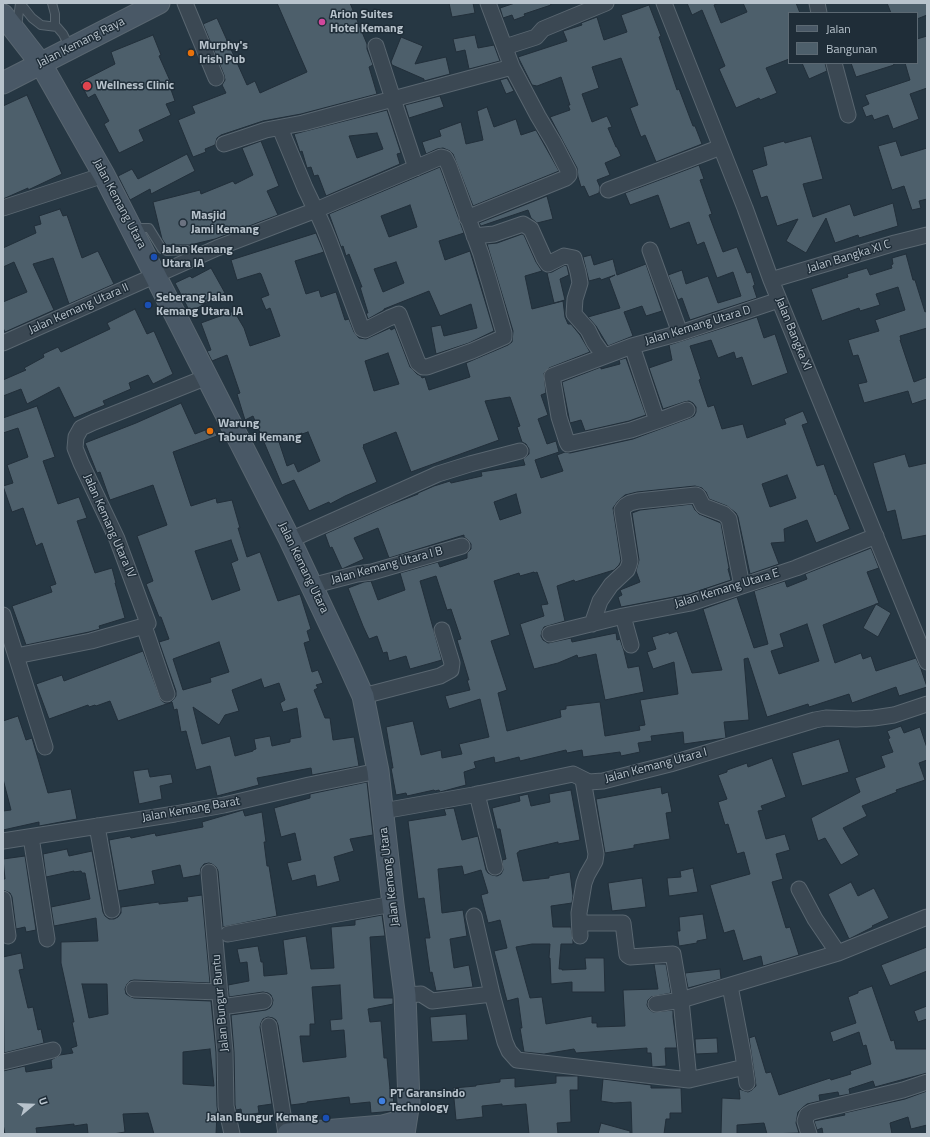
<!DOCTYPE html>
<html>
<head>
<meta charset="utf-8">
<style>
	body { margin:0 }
	#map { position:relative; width:930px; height:1137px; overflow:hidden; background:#263743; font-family:"Titillium Web",sans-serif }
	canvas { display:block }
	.frame { position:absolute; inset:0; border:4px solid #b8c3cc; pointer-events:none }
	.legend { position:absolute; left:788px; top:12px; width:130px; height:52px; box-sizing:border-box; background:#1f2d38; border:1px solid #5c6973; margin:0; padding:5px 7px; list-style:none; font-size:12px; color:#b8c3cc }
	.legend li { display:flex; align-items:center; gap:8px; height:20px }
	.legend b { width:20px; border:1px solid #5c6973 }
	.north { position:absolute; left:12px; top:1085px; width:40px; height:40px; -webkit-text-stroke:3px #1f2d38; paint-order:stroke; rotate:71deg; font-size:11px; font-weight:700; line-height:16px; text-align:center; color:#b8c3cc }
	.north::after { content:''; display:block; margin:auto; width:14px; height:18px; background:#b8c3cc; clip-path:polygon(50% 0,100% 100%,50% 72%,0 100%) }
</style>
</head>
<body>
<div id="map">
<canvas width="930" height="1137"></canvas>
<div class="frame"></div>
<ul class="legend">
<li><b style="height:5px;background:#495866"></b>Jalan</li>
<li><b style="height:11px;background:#4d5f6b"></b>Bangunan</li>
</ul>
<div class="north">U</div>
</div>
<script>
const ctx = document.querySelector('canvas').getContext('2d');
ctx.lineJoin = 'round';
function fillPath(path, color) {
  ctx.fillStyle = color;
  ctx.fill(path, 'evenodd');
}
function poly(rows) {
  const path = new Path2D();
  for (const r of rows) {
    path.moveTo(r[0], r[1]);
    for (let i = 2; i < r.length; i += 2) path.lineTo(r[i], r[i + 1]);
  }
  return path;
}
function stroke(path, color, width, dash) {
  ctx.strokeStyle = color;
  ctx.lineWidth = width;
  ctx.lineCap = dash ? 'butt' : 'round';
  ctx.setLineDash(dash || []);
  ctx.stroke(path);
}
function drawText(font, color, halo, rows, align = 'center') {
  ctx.font = font + ' "Titillium Web",sans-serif';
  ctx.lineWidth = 3;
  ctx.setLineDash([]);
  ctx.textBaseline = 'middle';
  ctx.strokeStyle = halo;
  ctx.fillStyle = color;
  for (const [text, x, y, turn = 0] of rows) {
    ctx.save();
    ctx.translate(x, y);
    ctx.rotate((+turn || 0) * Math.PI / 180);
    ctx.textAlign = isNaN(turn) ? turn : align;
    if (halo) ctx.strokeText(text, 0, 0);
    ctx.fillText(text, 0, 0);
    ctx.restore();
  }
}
const building = poly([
	[277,3,350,3,367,44,367,49,373,65,369,67,377,94,301,114,263,121,221,135,217,138,215,145,205,149,206,152,193,157,178,120,195,113,192,106,226,93,222,85,225,80,224,75,203,24,217,18,247,85,255,81,260,93,307,72,277,3],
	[449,3,473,3,475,13,452,17,449,3],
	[515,3,550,3,551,5,524,14,525,16,514,20,512,15,503,18,500,8,515,3],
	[687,3,719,3,714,5,721,23,747,12,743,3,796,3,800,13,789,13,789,59,766,68,777,93,760,100,759,98,736,108,719,69,725,66,702,10,692,15,687,3],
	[887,3,927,3,927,15,917,19,917,13,891,13,887,3],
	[649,5,661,36,659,37,677,90,679,89,693,126,695,126,702,144,656,162,645,135,641,137,630,108,638,105,621,58,592,67,599,88,582,94,592,122,607,116,612,127,608,128,616,147,617,147,621,156,605,163,610,175,597,180,600,187,599,193,589,197,584,186,581,187,578,177,577,168,550,117,570,110,568,105,570,105,561,77,537,86,532,85,518,57,567,41,563,31,582,25,581,23,597,17,604,40,627,32,621,15,649,5],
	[153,35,161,55,159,56,171,83,169,84,175,101,166,104,171,115,139,130,144,141,119,153,104,124,109,121,95,94,88,98,80,82,115,64,111,52,153,35],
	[475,35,478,48,494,45,500,61,469,69,465,50,456,52,453,39,475,35],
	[927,36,927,88,910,94,919,119,893,129,888,115,874,120,872,115,866,117,862,107,869,104,865,95,910,80,905,63,917,63,917,39,927,36],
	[401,37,423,46,415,64,446,57,450,74,424,81,424,79,392,65,391,62,401,37],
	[802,63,825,63,827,71,809,79,802,63],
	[851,63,893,63,894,65,856,77,851,63],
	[507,78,514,91,506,94,500,80,507,78],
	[27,95,62,174,28,190,28,188,3,199,3,106,27,95],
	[440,96,444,107,409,118,405,105,440,96],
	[487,107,494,127,516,119,521,135,536,130,559,171,473,206,453,154,450,151,443,148,437,149,426,154,422,142,441,136,439,130,461,122,466,144,483,140,477,111,487,107],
	[387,110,401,153,397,154,400,164,326,196,318,175,314,176,311,167,307,168,302,151,300,152,294,134,387,110],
	[377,133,383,149,357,158,349,136,377,133],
	[811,136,823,179,803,184,813,217,850,204,854,216,893,203,898,226,859,238,858,235,835,243,826,218,806,253,786,241,798,219,777,226,767,196,761,198,752,170,767,165,763,147,784,141,785,143,811,136],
	[261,141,279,186,267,191,278,215,215,239,190,245,166,245,162,239,153,202,200,190,201,194,233,181,235,184,253,175,242,148,261,141],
	[896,141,901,156,927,148,927,199,919,201,921,208,912,210,904,186,892,190,878,146,896,141],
	[187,154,195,171,151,194,150,189,130,200,118,176,132,169,138,179,187,154],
	[699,165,704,179,700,180,712,214,709,215,723,252,737,247,747,273,751,272,755,285,753,286,757,298,690,320,682,298,678,300,668,275,682,270,686,284,708,276,718,303,741,296,733,272,717,278,704,242,697,245,689,222,670,229,658,195,630,205,625,193,699,165],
	[440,167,464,233,439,241,445,260,470,251,494,331,469,343,436,354,431,327,441,325,444,336,477,328,471,304,440,316,429,291,384,309,384,310,368,319,366,313,368,313,360,287,362,287,349,254,346,256,343,246,341,247,329,214,440,167],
	[410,205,417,227,389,237,381,216,410,205],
	[396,262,404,283,383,292,374,269,396,262],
	[547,196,553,219,537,223,531,218,528,210,481,226,479,223,547,196],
	[60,209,63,216,67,215,82,258,98,251,114,284,69,304,53,258,33,264,54,310,5,332,3,328,3,302,27,292,14,262,3,267,3,248,36,233,34,226,41,224,39,216,60,209],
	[316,233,324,252,295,261,306,294,319,290,321,297,336,292,345,320,349,319,354,332,359,338,366,339,390,328,391,330,395,328,410,367,417,374,421,376,422,378,425,377,429,390,470,377,466,363,508,345,512,342,513,331,487,244,497,243,522,234,524,235,536,262,542,271,525,276,532,309,563,301,565,317,568,324,571,324,580,335,590,352,549,368,544,373,546,393,541,395,548,415,538,419,547,444,556,441,559,452,535,460,541,478,563,471,557,455,565,452,570,453,633,439,690,418,694,416,696,412,696,407,693,403,689,401,684,402,663,409,649,368,672,360,669,345,757,317,764,338,775,334,788,373,752,386,742,357,736,359,734,352,718,358,711,340,690,346,701,379,699,380,708,407,714,405,722,429,743,424,747,438,786,424,784,419,803,411,808,423,802,425,817,466,824,464,835,495,836,494,850,529,816,543,807,520,784,529,785,542,771,543,779,564,750,574,738,517,736,513,727,506,709,499,706,492,702,488,695,486,637,492,625,495,618,501,613,508,621,561,619,565,614,570,575,582,574,580,557,586,565,621,544,627,542,631,541,636,543,640,548,643,571,638,572,642,616,633,617,640,620,639,624,651,628,668,639,666,644,692,605,700,596,654,578,658,577,655,558,663,534,669,520,624,544,616,541,605,548,604,537,572,535,573,534,572,520,576,519,573,494,581,510,635,491,641,507,690,498,693,507,731,561,717,560,710,566,709,566,706,600,702,605,736,640,730,639,726,645,725,640,700,678,694,674,662,653,669,647,652,656,649,652,637,669,632,669,634,677,631,692,673,722,670,703,609,737,597,754,648,768,644,754,591,785,581,787,587,807,579,805,574,871,548,879,568,867,572,879,603,823,625,835,663,861,653,863,659,871,656,876,671,916,658,921,669,927,687,899,696,896,687,852,703,849,694,809,707,808,704,767,717,748,658,744,659,749,720,724,722,726,738,684,744,683,732,651,736,652,741,638,743,640,752,621,756,620,752,583,757,582,750,567,753,566,750,520,761,519,757,495,763,494,757,474,762,476,768,464,772,466,785,440,792,439,790,435,791,434,790,407,796,406,793,396,795,391,768,393,768,386,727,413,721,421,755,441,750,442,758,462,754,459,744,489,737,480,699,449,709,445,696,470,690,467,680,469,680,457,640,461,639,451,609,447,610,436,576,420,581,442,660,410,669,406,656,389,661,387,652,383,653,377,636,369,639,363,626,348,588,364,582,371,581,378,600,405,590,400,573,438,562,440,567,467,558,467,553,471,549,471,544,468,540,464,537,464,535,389,558,378,528,354,538,364,559,342,569,332,547,330,548,325,534,390,505,418,494,418,493,434,486,450,481,451,483,482,476,481,472,525,465,523,459,529,454,529,449,526,444,522,442,517,427,520,426,510,397,485,401,499,440,411,472,396,432,363,445,364,446,363,447,377,482,345,496,330,504,329,502,309,511,294,480,282,485,253,416,245,420,237,394,240,393,227,355,212,361,207,351,211,350,201,323,234,311,244,328,250,346,280,336,270,308,266,310,261,298,269,295,261,274,260,273,237,280,231,260,316,233],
	[388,353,399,384,374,391,365,361,388,353],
	[308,432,320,461,298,472,294,463,287,466,279,442,302,433,302,434,308,432],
	[787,475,796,498,770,507,762,484,787,475],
	[516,494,521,513,500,520,494,502,516,494],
	[807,624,819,661,779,674,771,651,784,647,780,634,807,624],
	[906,254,913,280,915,280,925,312,927,311,927,328,900,336,901,340,900,340,914,382,927,377,927,399,912,404,908,391,864,403,858,384,867,382,858,355,853,356,848,340,879,331,875,320,905,310,898,287,876,294,880,305,860,311,859,308,822,321,811,289,848,277,847,274,867,268,870,275,892,268,891,265,893,264,892,258,906,254],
	[591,255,594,265,613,259,617,275,646,264,662,311,646,316,642,306,624,312,633,336,608,346,596,326,588,317,620,308,609,278,615,275,601,280,600,278,589,281,583,257,591,255],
	[565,265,567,266,569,275,560,279,565,300,554,303,547,273,552,272,565,265],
	[211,268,225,293,190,312,175,283,190,276,192,278,211,268],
	[135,309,147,334,154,331,173,374,153,384,148,375,129,383,131,389,103,401,105,405,74,418,59,387,27,404,21,389,3,396,3,380,26,370,24,368,44,357,43,354,58,347,61,352,110,329,107,323,135,309],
	[626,358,646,415,629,421,585,431,581,420,570,423,562,382,601,367,601,369,620,364,619,360,626,358],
	[181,403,195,434,213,427,217,436,173,452,191,506,216,498,217,503,232,500,240,528,238,528,247,557,260,552,278,601,300,594,311,629,307,631,310,641,304,643,312,672,318,670,323,683,316,685,318,688,314,690,325,718,330,718,333,740,354,737,359,766,312,775,311,768,257,778,259,785,217,796,210,766,196,770,186,731,181,732,177,709,174,710,172,702,118,721,110,701,96,706,95,705,89,707,88,705,49,719,36,684,62,675,64,681,143,651,161,700,165,703,170,703,173,700,176,696,176,691,159,642,169,639,161,617,159,617,146,584,153,581,137,536,167,525,153,485,110,500,100,472,97,473,85,443,136,423,181,403],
	[231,540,238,560,231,563,240,590,212,600,195,551,231,540],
	[219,642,229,672,210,678,211,682,183,690,173,659,219,642],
	[261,679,264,688,279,683,285,700,280,703,283,712,297,708,301,737,290,739,290,742,272,746,270,736,254,739,256,749,253,750,253,751,235,756,230,736,202,744,193,707,219,725,225,715,239,711,232,690,261,679],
	[37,406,55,457,43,461,58,504,79,497,87,518,77,521,95,573,112,568,116,583,115,583,125,618,99,626,100,629,89,632,26,645,12,606,52,592,50,586,56,584,42,543,36,546,23,508,12,512,3,486,13,483,7,465,28,457,18,428,3,433,3,418,37,406],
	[905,454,909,467,927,463,927,535,902,540,895,510,887,512,873,463,905,454],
	[692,504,695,510,699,514,721,523,729,568,728,569,731,580,689,594,621,607,618,597,622,595,620,590,640,582,636,571,639,560,632,513,640,510,692,504],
	[876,604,891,613,878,637,863,628,876,604],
	[18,716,26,740,32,738,48,793,71,789,77,819,39,826,39,822,3,830,3,811,11,810,3,779,3,721,18,716],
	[901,726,904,733,920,727,927,748,927,760,919,763,925,780,896,790,897,792,862,806,867,816,843,828,859,855,841,865,825,838,818,841,811,818,860,792,855,778,885,767,881,756,893,752,888,739,890,738,887,731,901,726],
	[839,739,849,772,802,786,792,753,839,739],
	[772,758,786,797,761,806,763,810,758,811,766,839,785,834,790,850,776,854,783,879,772,882,786,928,790,927,799,955,763,966,761,956,743,961,734,930,724,933,710,885,750,874,744,852,737,854,728,824,725,825,718,802,727,799,718,775,727,772,727,770,747,763,748,767,772,758],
	[148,769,150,777,171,774,173,783,160,786,162,799,139,804,133,771,148,769],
	[367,782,373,835,350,839,354,851,334,857,340,881,317,887,315,875,292,881,287,863,301,860,295,833,281,837,274,808,310,798,310,794,367,782],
	[661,787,662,794,668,792,672,812,666,813,670,839,634,845,634,848,605,853,596,799,661,787],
	[571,790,580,840,558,844,558,842,519,851,519,852,517,853,523,881,549,878,549,876,570,872,573,896,572,903,551,906,553,927,571,927,573,941,573,944,561,944,559,969,562,969,562,970,586,969,585,958,604,958,605,992,572,992,572,982,551,984,550,958,549,958,550,944,532,944,516,947,530,998,542,997,546,1024,592,1016,592,1023,597,1023,597,1027,625,1026,623,990,658,989,654,964,666,964,671,993,651,997,648,1000,647,1005,649,1009,653,1012,673,1010,673,1017,677,1048,665,1048,666,1066,652,1067,651,1053,647,1053,647,1048,576,1053,574,1049,544,1054,524,1052,520,1028,522,1028,518,998,507,1001,494,951,507,948,500,920,488,923,481,895,488,893,481,870,464,875,462,866,438,869,442,913,463,910,467,936,450,939,454,968,469,965,473,987,436,991,432,972,430,973,425,938,430,938,424,898,418,899,408,821,446,815,444,809,454,808,462,840,478,836,486,870,488,873,492,875,497,876,501,874,503,870,502,860,506,859,500,829,497,829,492,808,520,801,519,796,528,794,531,806,550,802,549,794,571,790],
	[243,810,245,816,262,812,266,842,264,842,267,866,269,866,277,916,223,927,218,871,216,867,212,864,209,863,204,864,201,868,200,875,183,878,180,865,152,871,155,884,118,891,109,840,130,836,131,838,155,833,156,836,203,827,202,822,243,810],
	[67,849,69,856,92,851,103,912,105,916,109,919,114,919,118,917,121,913,121,907,159,902,159,904,188,901,187,897,202,895,210,983,134,980,130,981,127,984,125,989,126,994,129,996,134,998,211,1001,216,1052,217,1106,218,1113,217,1114,216,1134,154,1134,148,1113,123,1114,125,1132,113,1134,88,1134,87,1124,74,1126,74,1124,36,1128,37,1134,5,1134,3,1124,3,1071,25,1066,26,1072,52,1068,51,1060,60,1055,73,1053,71,1048,77,1046,72,1022,74,1022,61,963,61,942,98,941,96,918,54,926,51,907,90,899,85,873,82,873,81,871,74,872,74,871,46,877,43,854,67,849],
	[82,984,107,984,108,1014,89,1018,82,984],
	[210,1049,214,1086,183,1084,183,1052,210,1049],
	[25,856,36,930,26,932,25,927,16,929,12,897,10,893,3,890,3,879,5,879,3,859,25,856],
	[693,868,698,892,669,896,667,878,681,877,680,871,693,868],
	[642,878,646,907,612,911,608,883,642,878],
	[851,882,858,896,874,888,889,918,872,926,873,927,849,939,828,894,851,882],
	[703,914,707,939,697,941,697,943,679,946,677,931,680,931,679,917,703,914],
	[382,915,385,936,370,937,374,998,393,998,393,1004,368,1009,370,1022,381,1021,384,1058,387,1058,390,1089,393,1089,394,1111,371,1113,370,1102,350,1104,349,1097,307,1102,307,1103,291,1105,278,1025,276,1020,273,1018,268,1017,263,1019,261,1023,260,1027,272,1104,258,1106,259,1113,242,1116,241,1109,236,1110,235,1105,234,1052,231,1015,266,1010,270,1008,272,1005,273,1000,271,995,268,993,263,992,229,997,228,985,249,981,247,962,240,963,237,949,258,946,261,962,263,962,264,976,287,974,283,940,306,936,311,969,334,968,331,927,355,925,355,920,382,915],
	[340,985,342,1019,330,1020,331,1031,344,1030,346,1057,303,1062,300,1036,310,1036,310,1024,315,1024,312,987,340,985],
	[927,947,927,971,890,986,881,965,927,947],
	[21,953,24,969,19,970,28,1008,33,1007,38,1030,41,1029,44,1043,4,1053,3,957,21,953],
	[720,969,721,979,688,988,685,973,720,969],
	[872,986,891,1041,894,1040,896,1049,927,1049,927,1073,875,1087,873,1081,849,1089,850,1094,839,1096,838,1092,819,1095,820,1101,807,1104,802,1108,798,1112,796,1123,799,1133,767,1134,764,1123,737,1125,737,1134,721,1134,722,1098,740,1099,739,1089,748,1092,752,1090,756,1086,749,1038,755,1036,766,1073,771,1072,779,1095,830,1078,831,1080,851,1074,850,1071,871,1064,866,1045,863,1046,859,1032,833,1042,830,1032,856,1023,848,997,858,993,858,991,872,986],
	[927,1006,927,1019,918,1022,914,1011,927,1006],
	[466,1014,468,1040,432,1042,430,1017,466,1014],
	[717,1038,718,1053,696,1054,695,1039,717,1038],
	[556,1076,578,1076,578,1090,570,1090,571,1122,557,1123,558,1134,529,1134,526,1104,502,1106,502,1104,482,1106,483,1117,456,1120,453,1088,476,1086,476,1085,500,1082,500,1079,515,1078,515,1087,556,1083,556,1076],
	[603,1079,651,1085,651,1088,681,1088,682,1113,670,1113,670,1119,666,1119,664,1134,632,1134,631,1102,614,1103,601,1101,603,1079],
	[927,1091,927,1125,911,1129,908,1117,890,1123,892,1134,823,1134,822,1128,817,1130,814,1121,845,1115,844,1113,905,1099,927,1091],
	[601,1123,630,1131,630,1134,598,1134,601,1123]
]);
fillPath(building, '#4d5f6b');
stroke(building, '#222f3a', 1);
const lane = poly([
	[20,3,32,18,41,25,57,27,63,34,70,48],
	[52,3,55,14,55,26],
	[17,27,20,3],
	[142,228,149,228,162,249,167,251,187,250,193,259]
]);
const street = poly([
	[185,3,216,78],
	[664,3,745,208,771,280,927,662],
	[817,3,819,13],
	[376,46,393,99,512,67,488,3],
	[505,47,536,37,543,29,606,3],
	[834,63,848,115],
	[224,144,266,130,303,123,393,99,416,168],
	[608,190,721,147],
	[3,208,104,175],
	[467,218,566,178,569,175,569,172,554,143,538,116,512,67],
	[474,236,494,234,523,224,531,229,544,258,548,264,564,256,574,258,578,272,580,283,575,299,574,314,588,330,594,342,604,356],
	[650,250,680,333],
	[771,280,895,243,927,235],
	[3,343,217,248,316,210,441,157,445,158,449,166,481,254,490,284,504,333,504,337,472,351,427,367,423,367,418,363,399,314,389,318,365,330,362,329,330,243,324,228,316,210,315,209,305,188,280,128],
	[632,346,657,421,687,410],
	[657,421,631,430,568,444,567,442,559,417,552,376,632,346,680,333,779,300],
	[290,540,438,474,470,464,520,451],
	[311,586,357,574,372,572,462,546],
	[3,615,45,747],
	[623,616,631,645],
	[592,624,600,601,611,585,627,570,629,565,630,561,622,510,625,506,630,503,638,501,696,495,698,496,703,506,724,514,729,519,742,586],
	[144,626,167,694],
	[550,634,623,616,691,603,796,568,876,536],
	[16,656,91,641,144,626,148,623,117,539,81,463,75,448,76,437,81,428,94,422,207,377],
	[363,696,440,676,451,670,452,663,442,630],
	[477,794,495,867],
	[383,811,473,795,573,774,589,782,603,781,670,764,815,720,826,718,856,719,874,718,894,715,927,704],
	[97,826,112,910],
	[31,837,47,939],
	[3,841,175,814,224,805,309,785,378,771],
	[209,872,225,1052,226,1106,232,1134],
	[799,889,815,919,838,953],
	[3,899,8,936],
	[474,916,492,994,505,1042,509,1051,517,1060,689,1080,745,1067],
	[580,923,623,923,627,955,630,957,673,954,681,1000,656,1004],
	[228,934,393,904],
	[580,936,579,913,584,883,587,875,595,861,596,854,583,780],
	[730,986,743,1054,747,1083],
	[134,989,220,992],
	[405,995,421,994,432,1001,492,994],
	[221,1007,264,1001],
	[269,1026,286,1134],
	[3,1062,53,1050],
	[689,1080,681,1000,838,953,927,917],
	[809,1134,805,1121,807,1115,812,1112,903,1090,927,1082]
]);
const secondary = poly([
	[3,15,41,64,104,175,290,540,349,665,363,696,378,771,393,904,405,995,409,1102,404,1134],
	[3,83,159,3],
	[288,1134,383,1126,406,1120]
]);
stroke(lane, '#596670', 10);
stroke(street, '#596670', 17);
stroke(secondary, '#596670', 23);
stroke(lane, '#3b4853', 8);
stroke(street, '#3b4853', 15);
stroke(secondary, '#495866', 21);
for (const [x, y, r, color] of [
	[322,22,4,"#d1479c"],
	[191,53,4,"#e8710a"],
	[87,86,5,"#e0444e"],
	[183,223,4,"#6b7280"],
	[154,257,4,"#1a4fb4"],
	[148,305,4,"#1a4fb4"],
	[210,431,4,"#e8710a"],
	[382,1101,4,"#3f7fe0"],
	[326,1118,4,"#1a4fb4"]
]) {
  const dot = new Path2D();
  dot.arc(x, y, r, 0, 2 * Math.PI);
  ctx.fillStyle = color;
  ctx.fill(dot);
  stroke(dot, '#1f2d38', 1.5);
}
drawText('bold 12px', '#b8c3cc', '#1f2d38', [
	["Arion Suites",330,15],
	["Hotel Kemang",330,29],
	["Murphy's",199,46],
	["Irish Pub",199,60],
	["Wellness Clinic",96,86],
	["Masjid",191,216],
	["Jami Kemang",191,230],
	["Jalan Kemang",162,250],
	["Utara IA",162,264],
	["Seberang Jalan",156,298],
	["Kemang Utara IA",156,312],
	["Warung",218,424],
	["Taburai Kemang",218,438],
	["PT Garansindo",390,1094],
	["Technology",390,1108],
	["Jalan Bungur Kemang",318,1118,"right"]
], 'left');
drawText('12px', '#b8c3cc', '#1f2d38', [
	["Jalan Kemang Raya",81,43,-27],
	["Jalan Kemang Utara",119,204,62],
	["Jalan Bangka XI C",849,257,-17],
	["Jalan Kemang Utara II",79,309,-24],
	["Jalan Kemang Utara D",698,326,-17],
	["Jalan Bangka XI",793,334,68],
	["Jalan Kemang Utara IV",109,526,66],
	["Jalan Kemang Utara I B",387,566,-15],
	["Jalan Kemang Utara",303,568,64],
	["Jalan Kemang Utara E",727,589,-17],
	["Jalan Kemang Utara I",656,766,-15],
	["Jalan Kemang Barat",191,810,-10],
	["Jalan Kemang Utara",390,877,-97],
	["Jalan Bungur Buntu",221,1003,-95]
]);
</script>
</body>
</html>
